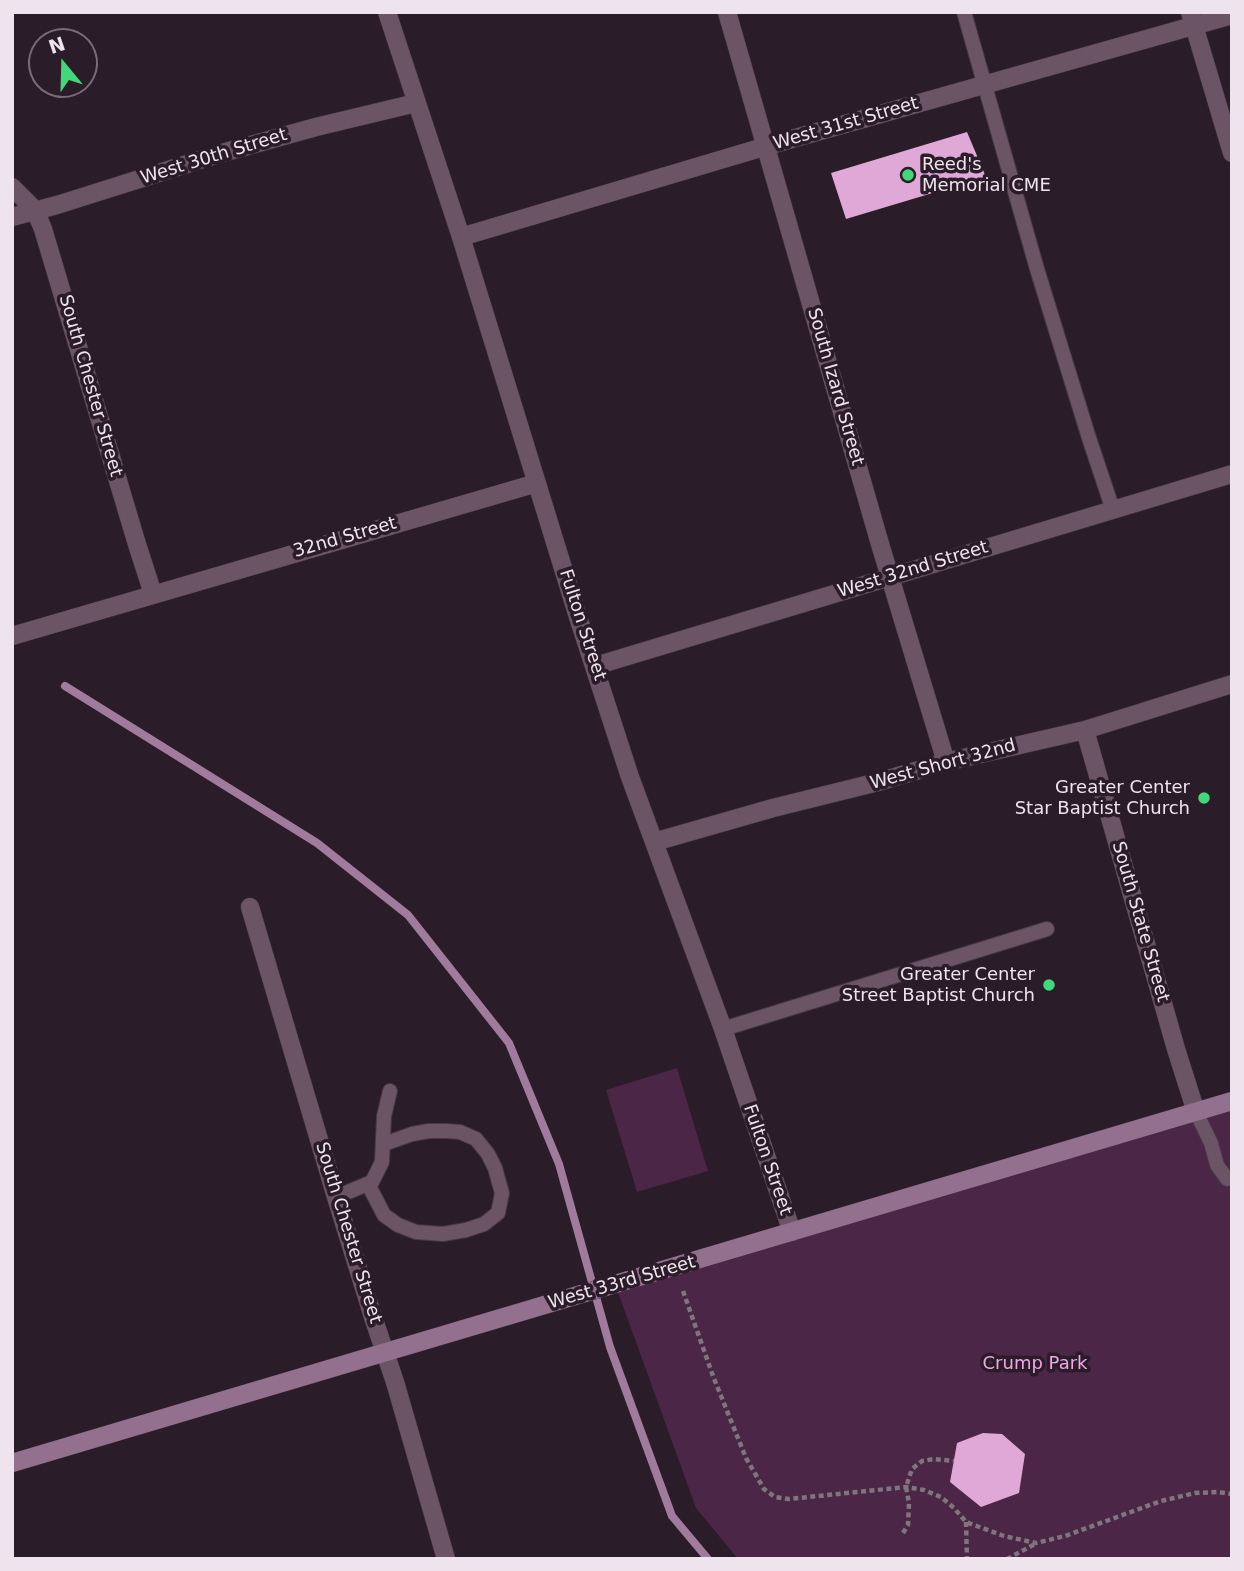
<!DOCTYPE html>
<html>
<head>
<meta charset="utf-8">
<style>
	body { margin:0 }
	#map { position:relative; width:1244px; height:1571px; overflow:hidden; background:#2a1c28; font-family:"DejaVu Sans",sans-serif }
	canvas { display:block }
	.frame { position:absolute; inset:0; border:14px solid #efe4ed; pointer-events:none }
	.north { position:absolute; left:28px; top:28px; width:70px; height:70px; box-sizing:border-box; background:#2a1c28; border:2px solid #796c77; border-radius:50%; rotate:341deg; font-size:19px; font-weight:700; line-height:28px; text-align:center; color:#efe4ed }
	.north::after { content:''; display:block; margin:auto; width:24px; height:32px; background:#43d77b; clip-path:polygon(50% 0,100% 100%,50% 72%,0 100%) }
</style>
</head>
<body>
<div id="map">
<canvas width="1244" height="1571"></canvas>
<div class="frame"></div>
<div class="north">N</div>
</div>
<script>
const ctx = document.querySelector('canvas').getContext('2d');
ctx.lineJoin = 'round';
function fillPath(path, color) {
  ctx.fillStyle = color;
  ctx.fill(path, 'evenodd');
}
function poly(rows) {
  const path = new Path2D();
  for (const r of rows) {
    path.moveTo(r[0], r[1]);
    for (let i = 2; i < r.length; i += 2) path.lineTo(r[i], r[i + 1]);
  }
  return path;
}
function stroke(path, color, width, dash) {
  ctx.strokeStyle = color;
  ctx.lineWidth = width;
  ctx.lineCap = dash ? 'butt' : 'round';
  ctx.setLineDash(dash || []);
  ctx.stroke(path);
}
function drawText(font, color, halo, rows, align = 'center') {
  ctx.font = font + ' "DejaVu Sans",sans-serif';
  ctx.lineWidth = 7;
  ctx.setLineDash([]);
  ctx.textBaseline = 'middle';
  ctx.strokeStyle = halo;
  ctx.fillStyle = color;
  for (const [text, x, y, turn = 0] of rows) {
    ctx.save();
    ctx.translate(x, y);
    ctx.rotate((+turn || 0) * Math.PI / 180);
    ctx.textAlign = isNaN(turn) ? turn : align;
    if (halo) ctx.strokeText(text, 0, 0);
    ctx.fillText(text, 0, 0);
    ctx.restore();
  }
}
fillPath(poly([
	[677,1068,708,1171,637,1192,606,1090],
	[1232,1105,1232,1559,738,1559,696,1508,615,1284]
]), '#4b2647');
stroke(poly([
	[65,686,317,843,408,915,509,1043,559,1164,610,1347,672,1516,708,1559]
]), '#a17b9b', 8);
fillPath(poly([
	[967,132,986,177,846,219,831,173],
	[983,1433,1002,1434,1025,1454,1019,1493,981,1507,950,1482,957,1443]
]), '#dfa8d6');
const lane = poly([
	[964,12,1037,269,1089,438,1113,510],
	[723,1029,1047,929],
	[1196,1112,1211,1143,1217,1165,1227,1179,1232,1178],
	[368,1184,384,1215,398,1225,416,1232,443,1234,466,1230,484,1224,498,1213,502,1193,495,1168,488,1154,476,1139,460,1132,446,1131,429,1131,412,1134,384,1144],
	[336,1197,372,1182,382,1162,384,1116,390,1091]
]);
const street = poly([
	[387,12,461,237,579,620,630,777,723,1029,792,1232],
	[727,12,880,544,946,762],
	[1190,12,1232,153],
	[12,187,35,210,43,229,136,541,153,594],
	[12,217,57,205,222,153,316,127,416,103],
	[461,237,767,146,1232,15],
	[12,636,537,483],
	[595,666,1232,474],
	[1085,730,1176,1049,1196,1112],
	[654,842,773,808,878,782,946,762,1085,730,1232,684],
	[250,907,336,1197,373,1317,395,1382,446,1559]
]);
const secondary = poly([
	[12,1463,1232,1101]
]);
stroke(lane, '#463844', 16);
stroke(street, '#463844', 19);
stroke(secondary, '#463844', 19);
stroke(poly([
	[683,1291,713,1376,746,1458,764,1489,775,1497,789,1499,906,1487,924,1490,941,1497,954,1508,966,1522,1004,1536,1036,1543,1065,1536,1161,1501,1195,1493,1218,1492,1232,1494],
	[966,1522,967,1559],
	[903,1533,908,1525,909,1503,906,1487,912,1469,922,1461,934,1459,954,1461],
	[1007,1559,1035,1544]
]), '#80747e', 4.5, [5, 3.5]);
stroke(lane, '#6a5466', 14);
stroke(street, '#6a5466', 18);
stroke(secondary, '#93708d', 18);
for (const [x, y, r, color] of [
	[908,175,7,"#43d77b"],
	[1204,798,7,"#43d77b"],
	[1049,985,7,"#43d77b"]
]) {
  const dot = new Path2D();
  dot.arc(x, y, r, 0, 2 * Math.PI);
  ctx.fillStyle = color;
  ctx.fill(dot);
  stroke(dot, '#2a1c28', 2.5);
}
drawText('18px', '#efe4ed', '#2a1c28', [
	["West 31st Street",846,124,-16],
	["West 30th Street",214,157,-17],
	["South Chester Street",90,386,74],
	["South Izard Street",835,387,74],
	["32nd Street",345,538,-16],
	["West 32nd Street",913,570,-17],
	["Fulton Street",582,625,72],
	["West Short 32nd",943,765,-15],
	["South State Street",1140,922,74],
	["Fulton Street",767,1160,71],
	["South Chester Street",348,1233,73],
	["West 33rd Street",622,1283,-16]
]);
drawText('18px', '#efe4ed', '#2a1c28', [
	["Reed's",922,165,"left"],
	["Memorial CME",922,186,"left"],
	["Greater Center",1190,788],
	["Star Baptist Church",1190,809],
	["Greater Center",1035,975],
	["Street Baptist Church",1035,996]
], 'right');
drawText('18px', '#f1a7e6', '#2a1c28', [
	["Crump Park",1035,1364]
]);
</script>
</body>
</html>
